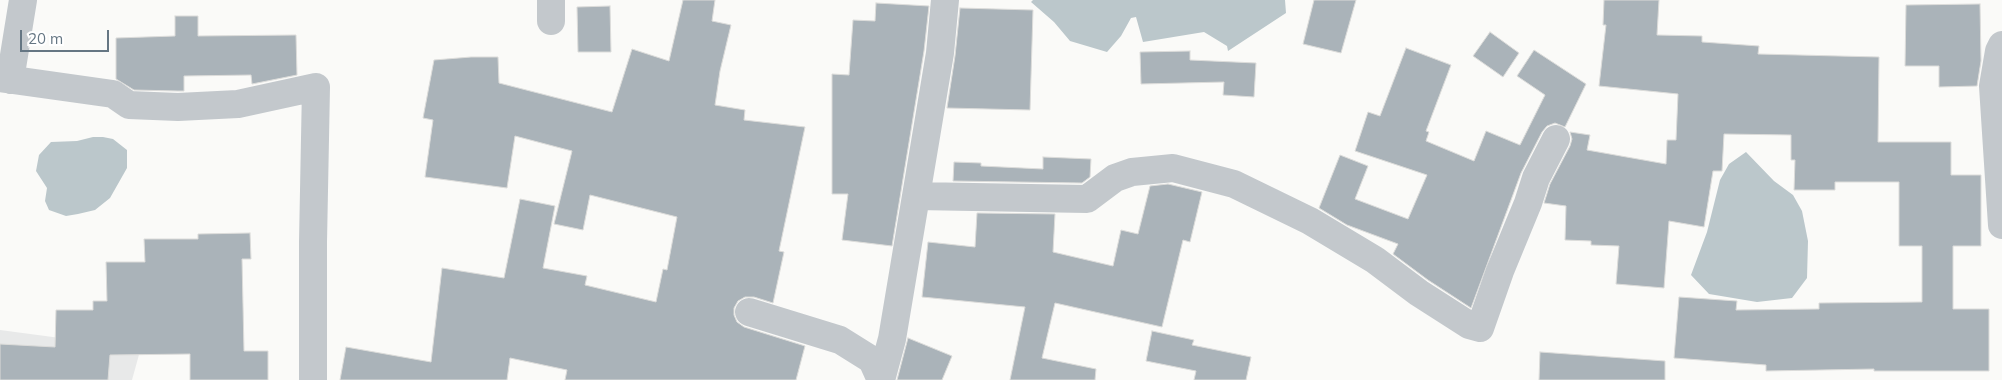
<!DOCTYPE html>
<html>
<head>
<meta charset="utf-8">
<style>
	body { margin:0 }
	#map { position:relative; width:2002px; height:380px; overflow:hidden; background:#fafaf8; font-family:Mulish,sans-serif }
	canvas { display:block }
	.scale { position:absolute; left:20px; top:30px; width:89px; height:22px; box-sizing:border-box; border:2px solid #657683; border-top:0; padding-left:6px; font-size:15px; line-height:18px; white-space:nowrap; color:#657683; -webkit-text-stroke:4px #fff; paint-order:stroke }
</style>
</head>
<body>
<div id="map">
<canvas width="2002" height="380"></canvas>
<div class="scale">20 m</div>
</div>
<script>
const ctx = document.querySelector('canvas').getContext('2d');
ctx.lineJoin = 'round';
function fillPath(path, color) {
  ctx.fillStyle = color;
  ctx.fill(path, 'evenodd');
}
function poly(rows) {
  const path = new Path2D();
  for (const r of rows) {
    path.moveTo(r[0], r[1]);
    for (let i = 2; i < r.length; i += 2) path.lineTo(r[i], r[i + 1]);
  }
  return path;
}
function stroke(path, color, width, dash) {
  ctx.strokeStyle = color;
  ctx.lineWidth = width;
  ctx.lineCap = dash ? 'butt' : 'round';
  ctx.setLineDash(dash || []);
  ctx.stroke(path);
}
fillPath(poly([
	[0,330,113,345,140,351,132,380,0,380]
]), '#e8e9e9');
fillPath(poly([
	[1033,0,1285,0,1286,13,1228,51,1227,46,1204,32,1143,42,1136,17,1131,18,1121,36,1107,52,1070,41,1054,22,1031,2],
	[93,137,103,137,113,139,127,150,127,168,110,198,95,210,78,214,66,216,49,210,45,201,47,188,36,171,39,155,51,142,77,141],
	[1746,152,1774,181,1793,195,1802,211,1808,241,1807,278,1792,298,1757,302,1709,294,1691,275,1707,232,1720,180,1729,164]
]), '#bbc7cb');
const building = poly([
	[683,0,715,0,712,21,731,25,720,71,715,105,745,110,744,120,805,127,779,251,784,252,773,303,754,297,745,297,738,301,734,308,734,315,737,322,744,327,805,346,796,380,565,380,567,370,510,358,507,380,340,380,346,347,431,362,442,268,504,278,520,199,555,206,543,268,587,276,585,285,656,302,663,269,667,270,677,217,590,195,583,230,554,224,572,151,515,136,507,188,425,177,433,120,423,118,434,60,471,57,498,57,499,83,612,112,632,49,669,61,683,0],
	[1314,0,1356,0,1341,53,1303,44,1314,0],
	[1604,0,1659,0,1657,35,1702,36,1702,42,1759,46,1758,54,1879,57,1878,142,1951,142,1951,175,1981,175,1981,246,1953,246,1953,309,1989,309,1989,371,1874,371,1874,369,1766,371,1766,365,1674,358,1679,297,1737,301,1736,310,1819,309,1819,303,1922,302,1922,246,1899,246,1899,182,1835,182,1835,190,1794,190,1795,160,1791,160,1791,135,1724,134,1722,171,1713,171,1704,227,1669,221,1664,288,1616,284,1619,246,1591,245,1591,241,1565,240,1566,206,1544,203,1550,184,1570,146,1572,139,1570,132,1590,135,1587,150,1666,164,1667,140,1676,140,1678,94,1599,86,1606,25,1603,25,1604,0],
	[876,3,929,6,924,51,892,246,842,240,848,194,832,194,832,74,849,75,853,20,875,21,876,3],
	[1980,4,1981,61,1977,86,1939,87,1939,66,1905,66,1906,5,1980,4],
	[610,6,611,52,578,52,577,7,610,6],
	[960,8,1033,10,1030,110,947,108,955,56,960,8],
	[175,16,198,16,198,36,296,35,297,75,252,84,251,75,184,76,184,91,178,91,134,90,116,79,116,38,175,36,175,16],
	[1490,32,1519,53,1503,77,1473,56,1490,32],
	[1406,48,1451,65,1426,131,1429,132,1426,141,1474,161,1486,131,1520,145,1545,95,1517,76,1534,50,1586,84,1565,127,1555,123,1547,126,1542,132,1521,173,1471,308,1428,280,1393,254,1398,244,1347,225,1319,208,1340,155,1368,166,1355,199,1408,219,1427,175,1355,151,1368,112,1380,116,1406,48],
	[1190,51,1190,60,1256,63,1254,97,1223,95,1224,82,1141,84,1140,52,1190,51],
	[1043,157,1091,159,1090,177,1082,183,953,181,954,162,981,163,981,166,1043,169,1043,157],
	[1168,184,1202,192,1190,242,1183,240,1162,327,1055,303,1042,358,1096,369,1095,380,1010,380,1025,307,922,297,928,242,975,247,977,213,1055,214,1053,252,1113,266,1121,230,1138,234,1150,186,1168,184],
	[250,233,251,259,242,259,244,351,268,351,268,380,190,380,190,354,110,355,108,380,0,380,0,344,55,347,56,310,93,310,93,301,107,301,106,262,145,262,144,239,198,239,198,234,250,233],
	[1152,331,1194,340,1192,345,1251,357,1246,380,1194,380,1196,371,1146,361,1152,331],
	[908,338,952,356,942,380,897,380,908,338],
	[1540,352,1665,361,1665,380,1539,380,1540,352]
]);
fillPath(building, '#aab3b9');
stroke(building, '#dcdcda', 1);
stroke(poly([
	[551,0,551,21],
	[2002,45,1999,51,1993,86,2002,225],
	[0,78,113,94,129,105,178,107,238,104,316,87,313,242,313,380],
	[10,80,23,0],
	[916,196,1087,199,1115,178,1132,172,1173,168,1234,184,1310,221,1375,260,1419,293,1469,325,1480,328,1500,271,1528,203,1536,178,1556,139],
	[749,312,840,340,872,360,881,380],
	[881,380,892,339,940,53,945,0]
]), '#c3c8cc', 28);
</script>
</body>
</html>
